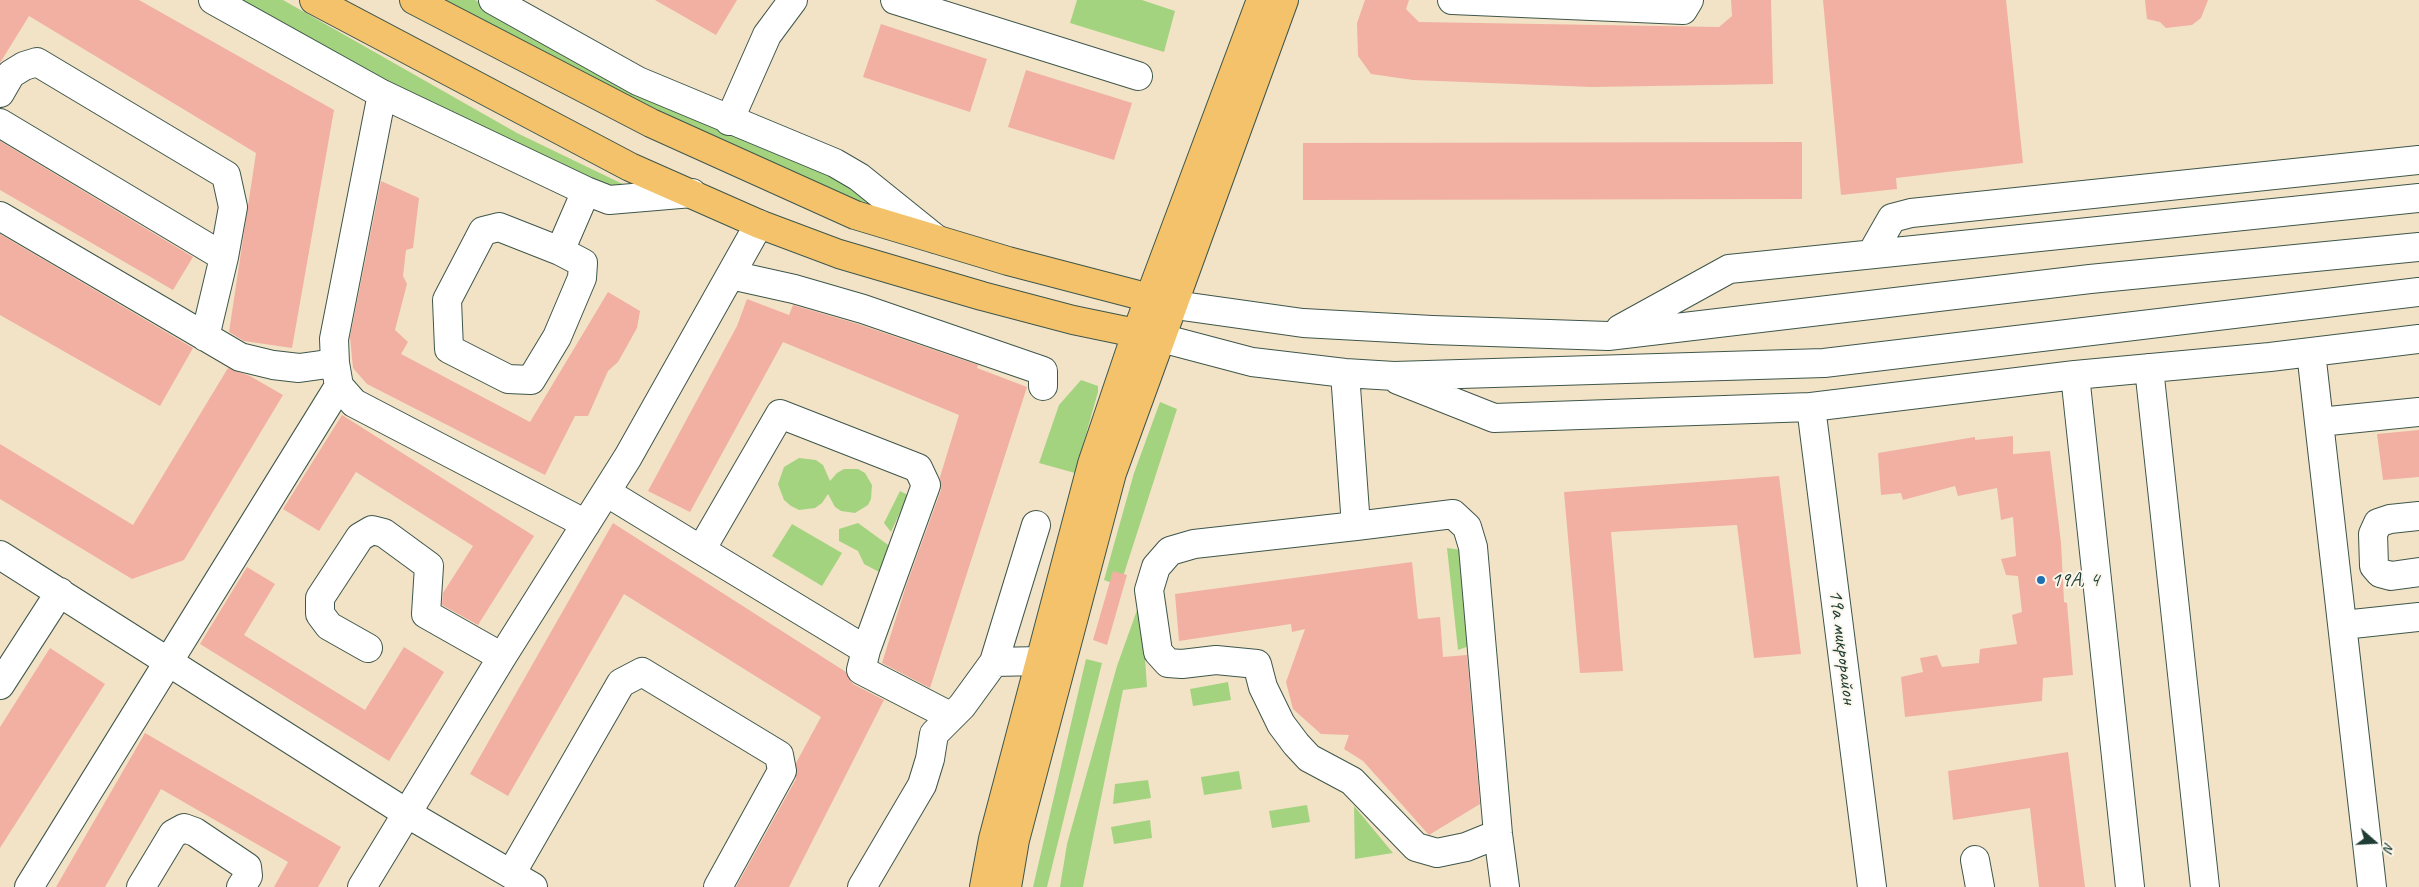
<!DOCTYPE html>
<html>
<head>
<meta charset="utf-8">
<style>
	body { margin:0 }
	#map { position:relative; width:2419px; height:887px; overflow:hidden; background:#f2e3c7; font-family:Caveat,sans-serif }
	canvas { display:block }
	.north { position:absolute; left:2349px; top:817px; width:50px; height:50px; -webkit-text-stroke:4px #fbf7ec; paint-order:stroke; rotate:109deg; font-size:14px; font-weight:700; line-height:20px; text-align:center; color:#1f3d34 }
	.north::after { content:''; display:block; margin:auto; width:18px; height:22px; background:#1f3d34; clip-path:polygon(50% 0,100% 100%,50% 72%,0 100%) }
</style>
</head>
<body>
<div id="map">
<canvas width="2419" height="887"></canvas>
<div class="north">N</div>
</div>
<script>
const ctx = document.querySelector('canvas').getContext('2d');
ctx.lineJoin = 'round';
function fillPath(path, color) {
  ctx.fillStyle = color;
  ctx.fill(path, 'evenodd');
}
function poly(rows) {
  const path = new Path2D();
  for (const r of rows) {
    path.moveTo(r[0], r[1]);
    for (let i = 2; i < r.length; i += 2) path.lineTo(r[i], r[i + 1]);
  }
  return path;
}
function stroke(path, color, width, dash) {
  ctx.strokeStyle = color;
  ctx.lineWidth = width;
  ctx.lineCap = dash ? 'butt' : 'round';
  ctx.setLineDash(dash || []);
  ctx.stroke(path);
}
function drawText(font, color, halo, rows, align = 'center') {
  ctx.font = font + ' Caveat,sans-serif';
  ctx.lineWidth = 4;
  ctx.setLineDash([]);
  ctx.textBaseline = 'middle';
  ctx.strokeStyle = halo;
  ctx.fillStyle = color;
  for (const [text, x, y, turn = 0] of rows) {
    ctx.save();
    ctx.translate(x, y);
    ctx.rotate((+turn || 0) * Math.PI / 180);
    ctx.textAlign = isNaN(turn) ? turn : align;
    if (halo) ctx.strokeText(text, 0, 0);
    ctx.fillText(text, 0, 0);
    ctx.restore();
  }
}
fillPath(poly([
	[239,0,283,0,517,133,633,189,594,187,476,130],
	[428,0,475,0,654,96,839,177,878,208,793,177],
	[1077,0,1142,0,1175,11,1164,52,1070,23],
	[1081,380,1098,386,1098,392,1075,473,1039,463,1059,405],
	[1160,402,1177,409,1120,586,1104,580,1134,473],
	[799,458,816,460,823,465,830,481,837,473,844,469,858,469,865,473,872,485,871,499,868,505,855,513,841,511,835,507,828,494,822,503,815,508,799,510,791,506,784,500,778,484,784,467],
	[900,491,908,495,891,532,884,523],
	[858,523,891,547,881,573,864,564,858,551,839,541,839,529],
	[792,524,842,553,822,586,772,556],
	[1447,548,1462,550,1472,645,1458,650],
	[1141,599,1147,687,1123,690,1083,887,1060,887,1067,844,1117,666],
	[1086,659,1102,663,1047,887,1033,887],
	[1228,682,1231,700,1193,706,1190,689],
	[1239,771,1242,789,1204,795,1201,777],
	[1148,780,1151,798,1113,804,1115,784],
	[1307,805,1310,822,1272,828,1269,811],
	[1354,806,1393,853,1355,859],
	[1150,820,1152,838,1114,844,1111,827]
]), '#a4d380');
fillPath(poly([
	[0,0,139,0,334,110,292,348,244,341,229,332,256,153,29,16,0,63],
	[655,0,737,0,716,35],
	[1365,0,1409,0,1406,9,1419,22,1719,27,1732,16,1731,0,1771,0,1773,84,1592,87,1413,80,1371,74,1358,56,1357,23],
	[1823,0,2006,0,2023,163,1896,178,1897,189,1841,195],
	[2145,0,2208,0,2201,18,2192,25,2166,28,2160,22,2147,19],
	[881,24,987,59,970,112,863,77],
	[1026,70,1132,103,1114,160,1008,127],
	[0,141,193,257,173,290,0,190],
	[1802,142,1802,199,1303,200,1303,143],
	[381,181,419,198,413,248,406,250,403,276,407,284,395,330,408,342,401,354,530,422,608,292,640,311,637,328,618,362,608,371,588,416,575,416,545,475,367,384,353,368,350,337],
	[0,234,193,348,160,406,0,315],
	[747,299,789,315,793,305,858,324,978,365,977,368,1027,387,930,688,882,663,906,586,941,490,940,477,959,415,783,342,690,512,648,491,737,326],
	[228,368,250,376,283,395,184,560,132,579,0,499,0,444,133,525],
	[342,415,534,536,478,625,442,605,443,593,473,546,356,472,319,531,283,509],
	[2419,430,2419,477,2383,480,2377,434],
	[2013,436,2013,454,2050,451,2061,543,2064,602,2067,603,2073,675,2043,678,2042,701,1905,717,1901,677,1923,672,1920,658,1937,655,1942,667,1979,663,1980,649,2017,644,2012,615,2022,612,2018,576,2006,575,2001,559,2016,556,2013,517,2001,520,1997,488,1958,496,1955,486,1903,500,1901,493,1881,495,1878,453,1975,437,1975,440],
	[1779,476,1801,654,1754,658,1737,525,1611,532,1623,671,1580,673,1564,492],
	[613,523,846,672,853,684,884,700,789,887,736,887,796,779,796,763,821,717,624,594,508,796,470,774],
	[1412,562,1418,619,1440,617,1443,657,1467,655,1480,804,1429,835,1363,761,1344,749,1349,735,1321,734,1293,709,1286,682,1305,629,1292,632,1291,624,1179,641,1175,594],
	[247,567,275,584,244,635,365,710,404,647,444,672,389,761,200,644],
	[1113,571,1127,575,1107,645,1093,640],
	[50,648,105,684,0,848,0,727],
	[145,733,341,847,318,887,274,887,288,862,161,789,105,887,56,887],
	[2068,752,2085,887,2039,887,2030,808,1953,820,1948,771]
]), '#f1b0a1');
const minor = poly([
	[213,0,382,94,586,191,609,200,692,193],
	[493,0,638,81,835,163,859,177,936,239],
	[895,0,1138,76],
	[1452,0,1683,10,1689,0],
	[0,93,11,74,24,66,37,62,226,175,233,207,224,257,205,337],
	[382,94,334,339,335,363,339,386,354,403,586,524],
	[729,121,767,35,793,0],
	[0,123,224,257],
	[0,216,240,357,273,365,299,368,335,363],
	[560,251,499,227,483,231,447,300,449,349,508,379,531,380,557,337,582,278,583,263,560,251,586,191],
	[1872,253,1892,218,1911,213,2419,160],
	[731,275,794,289,863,309,1043,371,1043,386],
	[1175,305,1303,323,1432,330,1608,336,2090,279,2419,247],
	[1620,329,1729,269,2419,198],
	[1161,338,1252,362,1345,373,1394,376,1824,363,2419,292],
	[2311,352,2372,887],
	[2149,368,2205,887],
	[1345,373,1356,526,1194,544,1170,551,1156,567,1149,590,1158,652,1168,663,1182,664,1216,660,1257,664,1263,687,1281,724,1296,744,1309,758,1352,781,1416,847,1437,853,1466,847,1498,834],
	[2075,375,2130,887],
	[1398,380,1494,418,1811,407,2075,375,2270,357,2419,339],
	[1811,407,1872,887],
	[2319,422,2419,412],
	[606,492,701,550,780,414,918,468,926,485,866,650,861,670,950,716],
	[2419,516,2390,519,2378,523,2373,534,2374,566,2380,573,2391,576,2419,572],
	[1356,526,1453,514,1467,527,1473,547,1498,834,1505,887],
	[701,550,866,650],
	[0,555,408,814,533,887],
	[2343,625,2419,617],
	[368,648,329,626,320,614,320,598,360,537,372,530,384,533,429,566,426,614,502,657],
	[994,662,1036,525],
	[0,685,60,592],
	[1975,860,1980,887],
	[511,874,621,683,642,672,779,755,782,771,718,887],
	[29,887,339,386],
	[141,887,173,834,184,828,195,832,247,867,248,876,241,887],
	[362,887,502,657,628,457,759,224],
	[862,887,922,785,930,759,934,734,962,706,994,662,1040,661]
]);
const major = poly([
	[314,0,630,167,759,224,839,254,982,296,1073,320,1155,337],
	[414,0,651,123,855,215,1008,261,1169,303],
	[984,887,993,839,1092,464,1136,334,1261,0],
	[1007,887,1015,840,1112,473,1284,0]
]);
stroke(minor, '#3f564a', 30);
stroke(major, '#3f564a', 30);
stroke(minor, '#fff', 28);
stroke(major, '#f3c26a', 28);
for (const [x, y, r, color] of [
	[2041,580,5,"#1f6fb2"]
]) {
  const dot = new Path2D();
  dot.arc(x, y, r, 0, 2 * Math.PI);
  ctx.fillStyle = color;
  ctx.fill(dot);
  stroke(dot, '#fbf7ec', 2);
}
drawText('21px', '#1f3d34', '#fbf7ec', [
	["19А, 4",2051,580]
], 'left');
drawText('21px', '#1f3d34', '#fbf7ec', [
	["19а микрорайон",1842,647,83]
]);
</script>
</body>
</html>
